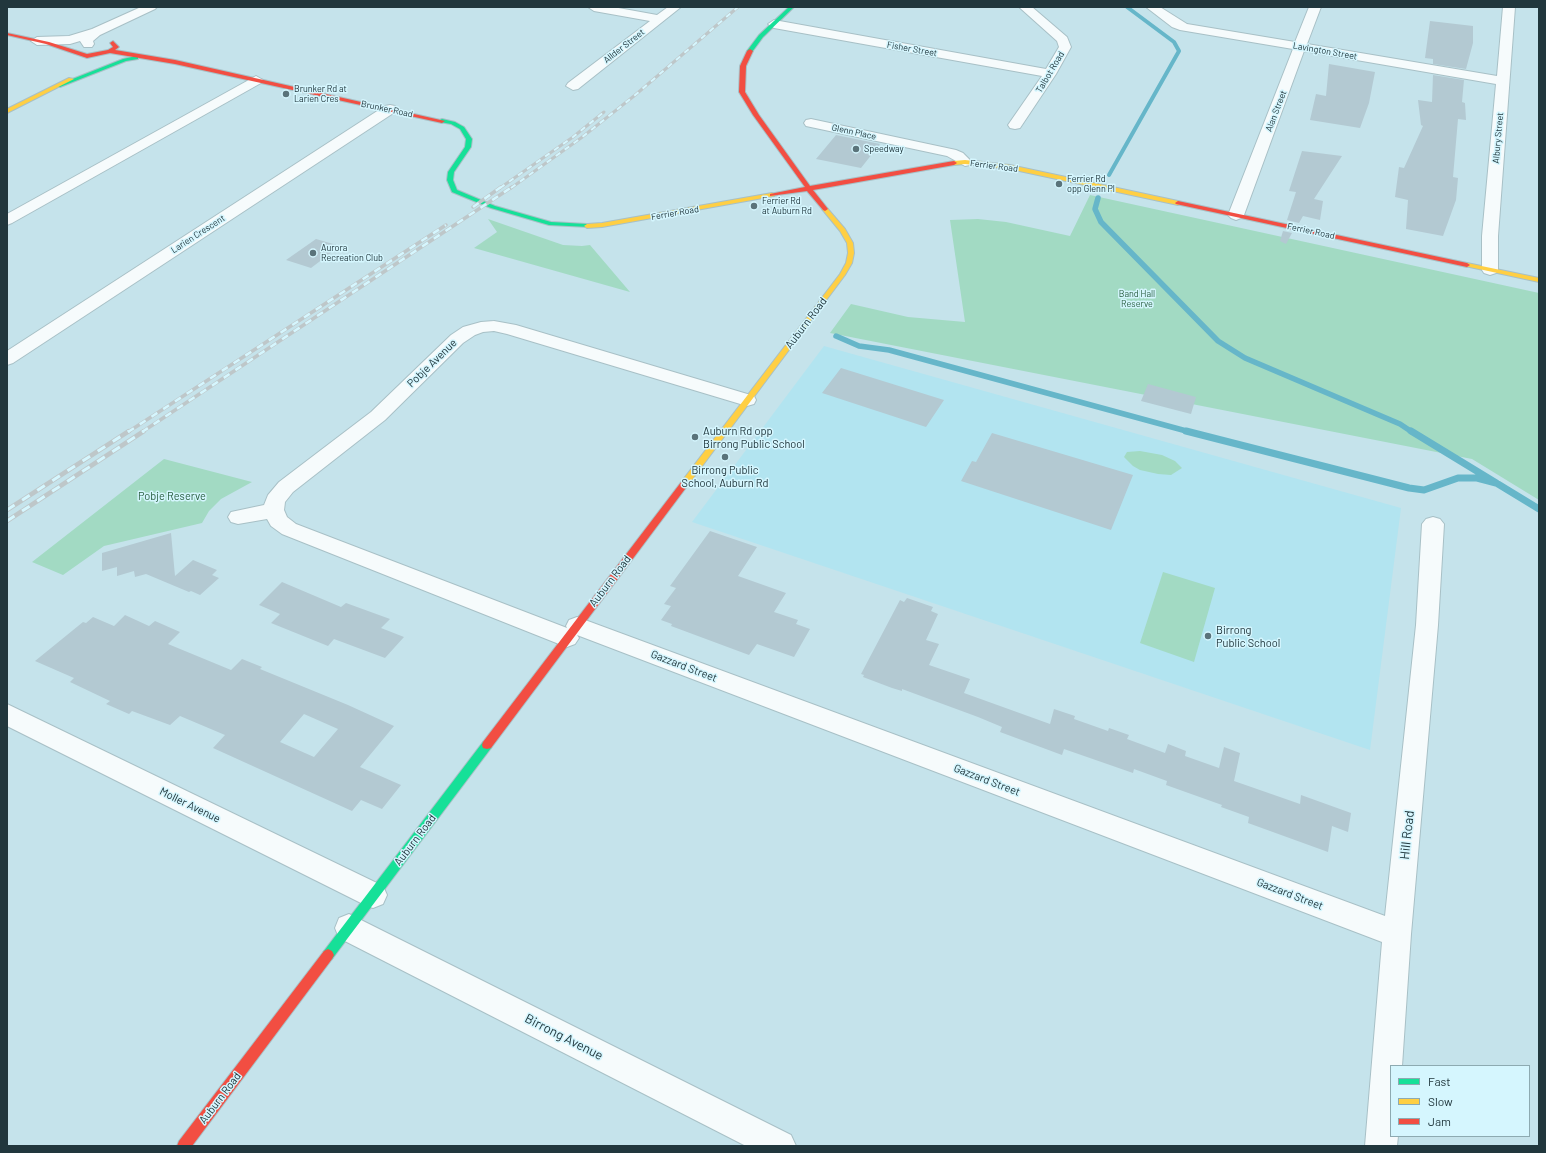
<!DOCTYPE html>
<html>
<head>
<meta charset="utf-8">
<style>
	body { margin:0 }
	#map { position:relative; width:1546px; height:1153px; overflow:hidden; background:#c5e3eb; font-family:Barlow,sans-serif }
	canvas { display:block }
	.frame { position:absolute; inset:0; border:8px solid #21373d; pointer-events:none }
	.legend { position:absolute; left:1390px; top:1065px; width:140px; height:72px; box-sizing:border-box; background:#d5f6fe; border:1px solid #8daab1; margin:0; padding:5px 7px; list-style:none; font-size:12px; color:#21373d }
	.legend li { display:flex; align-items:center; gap:8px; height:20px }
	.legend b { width:20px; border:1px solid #8daab1 }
</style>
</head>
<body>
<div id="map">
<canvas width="1546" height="1153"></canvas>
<div class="frame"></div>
<ul class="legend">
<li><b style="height:5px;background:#16e098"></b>Fast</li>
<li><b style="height:5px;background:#ffcf43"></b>Slow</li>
<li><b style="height:5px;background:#f24e42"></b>Jam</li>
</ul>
</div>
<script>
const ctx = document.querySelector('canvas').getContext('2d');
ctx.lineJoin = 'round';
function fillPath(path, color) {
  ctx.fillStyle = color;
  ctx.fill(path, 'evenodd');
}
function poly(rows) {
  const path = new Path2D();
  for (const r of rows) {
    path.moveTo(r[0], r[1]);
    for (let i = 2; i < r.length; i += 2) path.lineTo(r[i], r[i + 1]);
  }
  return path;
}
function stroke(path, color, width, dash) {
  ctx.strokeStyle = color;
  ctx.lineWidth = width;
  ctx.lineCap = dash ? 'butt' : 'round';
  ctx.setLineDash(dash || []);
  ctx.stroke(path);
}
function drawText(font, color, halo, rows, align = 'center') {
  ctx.font = font + ' Barlow,sans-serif';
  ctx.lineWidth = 3;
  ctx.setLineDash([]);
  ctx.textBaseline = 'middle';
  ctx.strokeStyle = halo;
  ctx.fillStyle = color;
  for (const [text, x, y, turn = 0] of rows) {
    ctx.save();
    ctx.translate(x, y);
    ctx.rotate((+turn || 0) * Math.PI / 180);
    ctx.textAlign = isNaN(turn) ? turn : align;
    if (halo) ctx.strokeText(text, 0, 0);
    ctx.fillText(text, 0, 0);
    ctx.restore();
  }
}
fillPath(poly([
	[824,346,1401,508,1370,750,692,522]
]), '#b2e4f0');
fillPath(poly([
	[1090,195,1539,293,1539,500,1472,459,830,333,851,304,908,317,965,322,950,220,978,219,1006,222,1070,236],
	[488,219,563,245,582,246,590,245,630,292,474,248,497,232],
	[1140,451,1162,455,1175,461,1182,468,1171,475,1158,474,1140,470,1133,466,1124,457,1127,452],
	[164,459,252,482,221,499,209,511,202,523,104,546,63,575,32,562],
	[1163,572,1215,588,1194,662,1140,643]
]), '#a2dac3');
stroke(poly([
	[1109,175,1179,51,1174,42,1127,7]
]), '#66b6c9', 4);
stroke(poly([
	[1098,198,1095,209,1101,222,1218,341,1245,358,1400,424,1412,432],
	[836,336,859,346,889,350,1190,432]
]), '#66b6c9', 5.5);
stroke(poly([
	[1186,431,1409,488,1424,490,1458,478,1477,478,1496,483],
	[1411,431,1539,509]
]), '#66b6c9', 7);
fillPath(poly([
	[1430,21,1473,26,1473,43,1466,69,1433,64,1433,59,1425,58],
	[1329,64,1375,72,1369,103,1360,128,1310,120,1316,94,1326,96],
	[1433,75,1464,80,1462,102,1465,103,1466,120,1458,119,1453,177,1458,178,1456,200,1443,236,1406,229,1408,200,1395,197,1399,167,1404,168,1423,126,1421,125,1418,100,1432,102],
	[836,135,880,144,861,168,816,159],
	[1302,151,1342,156,1314,199,1323,201,1320,220,1303,216,1299,223,1287,220,1296,192,1289,191],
	[1283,231,1292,233,1286,244,1280,241],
	[316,239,340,246,311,268,286,260],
	[841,368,944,400,926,427,822,393],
	[1148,384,1196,397,1191,414,1141,401],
	[992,433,1133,475,1111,530,961,481,972,461,976,462],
	[710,531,757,547,738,576,786,593,774,612,798,620,796,624,810,629,794,657,757,644,749,655,671,626,672,624,661,620,671,606,664,604,676,588,670,586],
	[171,533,175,576,193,560,217,570,212,575,219,578,200,595,191,591,189,592,146,574,135,577,134,571,117,576,117,567,102,571,102,553],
	[282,582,341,607,346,603,390,619,381,628,404,637,385,658,334,639,328,646,271,623,280,614,259,605],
	[907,598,933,607,931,611,938,614,926,640,939,644,929,665,970,679,964,693,1050,724,1054,709,1075,716,1074,719,1108,731,1109,728,1129,735,1127,739,1165,753,1168,744,1186,751,1185,756,1219,768,1224,747,1240,753,1234,781,1300,804,1301,795,1351,813,1348,832,1332,826,1328,852,1248,823,1249,817,1221,807,1222,805,1166,785,1167,781,1134,769,1133,773,1064,749,1062,755,1000,732,1002,727,978,717,902,689,902,691,892,688,863,677,864,675,861,674,900,600,904,602],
	[125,615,149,626,155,621,180,632,168,644,231,670,242,659,262,667,260,669,348,705,394,726,360,767,401,785,382,809,361,800,352,811,213,748,225,735,180,716,170,725,132,711,129,714,106,704,110,701,70,682,74,678,35,661,83,622,86,623,93,617,114,626],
	[304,714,338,729,314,757,280,742]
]), '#b3c9d2');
const street = poly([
	[141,7,157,7,155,9,100,35,93,41,94,44,92,47,84,47,80,41,70,44,37,45,31,41,37,37,69,36,92,29,141,7],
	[588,7,613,7,657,15,668,7,681,7,578,89,573,90,566,86,568,83,650,21,594,11,588,7],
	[1019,7,1032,7,1067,37,1071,47,1056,74,1020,128,1015,129,1010,128,1008,125,1042,76,774,28,768,24,774,20,1046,69,1059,47,1057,41,1019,7],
	[1146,7,1160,7,1187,24,1295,42,1309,7,1321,7,1307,44,1497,76,1503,7,1515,7,1498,236,1498,270,1496,273,1490,275,1484,273,1482,270,1482,236,1496,84,1304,51,1244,215,1241,218,1236,220,1231,218,1228,215,1293,49,1180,30,1172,27,1146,7],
	[256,76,263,80,261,83,12,223,7,225,7,214,256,76],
	[390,105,395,106,397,109,395,112,13,363,7,365,7,351,385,106,390,105],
	[811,119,956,150,963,153,972,162,970,165,965,166,947,156,806,126,804,123,806,120,811,119],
	[494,321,516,325,754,396,756,400,754,404,747,406,507,334,494,331,483,332,475,335,463,343,385,420,293,492,285,502,284,510,287,517,296,524,567,628,566,626,569,620,577,617,585,620,1385,916,1416,625,1422,524,1426,519,1433,517,1440,519,1444,524,1438,625,1411,934,1402,1066,1391,1066,1391,1136,1398,1136,1397,1146,1365,1146,1382,942,577,635,579,638,575,644,567,647,559,644,282,534,271,526,267,519,238,524,231,522,228,517,231,512,264,505,268,495,279,482,371,412,451,335,463,327,481,322,494,321],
	[7,704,383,886,387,895,383,904,373,908,363,904,7,726,7,704],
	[349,914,791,1135,796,1146,746,1146,339,938,335,928,339,918,349,914]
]);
const fast = poly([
	[789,7,794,7,763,37,752,52,748,52,747,51,759,35,789,7],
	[136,56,138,57,138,59,126,61,60,87,55,86,123,59,136,56],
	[442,119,455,122,464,127,472,139,471,147,454,172,453,180,457,190,495,206,551,222,587,224,590,226,589,227,549,225,491,208,452,192,447,180,448,172,465,147,466,139,460,129,451,124,440,122,440,120,442,119],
	[487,741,491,742,492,745,491,748,332,959,328,961,324,959,322,955,324,951,483,742,487,741]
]);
const slow = poly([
	[69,78,74,79,7,113,7,109,69,78],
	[965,160,1010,165,1178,201,1181,203,1178,205,1010,169,965,164,954,165,951,163,954,161,965,160],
	[772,193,775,195,774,196,602,227,587,228,584,226,587,224,602,223,772,193],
	[823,208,827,208,845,229,853,243,854,253,852,263,845,275,688,485,682,485,681,483,682,481,840,274,846,263,848,253,847,243,840,231,822,209,823,208],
	[1467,263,1539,278,1539,282,1465,266,1464,265,1467,263]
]);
const jam = poly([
	[7,33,49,42,87,54,108,50,113,47,110,43,113,41,119,47,115,50,175,60,445,121,442,123,175,64,110,53,87,58,46,44,7,35,7,33],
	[750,49,753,51,746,66,745,92,759,115,810,186,954,161,957,163,954,165,813,190,828,209,825,211,823,210,807,191,770,196,770,194,805,187,753,115,739,92,740,66,747,51,750,49],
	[1178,201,1467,263,1470,265,1467,267,1176,204,1175,203,1178,201],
	[685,480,689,483,688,485,491,748,487,749,483,748,482,745,483,742,682,481,685,480],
	[328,949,332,951,334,955,332,959,192,1146,177,1146,179,1141,324,951,328,949]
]);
stroke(street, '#a8c0c6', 2);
stroke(fast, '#a8c0c6', 2);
stroke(slow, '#a8c0c6', 2);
stroke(jam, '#a8c0c6', 2);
fillPath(street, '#f6fbfc');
fillPath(fast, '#16e098');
fillPath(slow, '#ffcf43');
fillPath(jam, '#f24e42');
const railFar2 = poly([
	[500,188,573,137,604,112],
	[511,188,581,138,634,96,738,7]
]);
const railFar1 = poly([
	[473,207,501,187],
	[128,432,446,225],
	[142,432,512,187]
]);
const rail = poly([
	[7,510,129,431],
	[7,521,144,431]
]);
stroke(railFar2, '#bec7c9', 3);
stroke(railFar1, '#bec7c9', 3.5);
stroke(rail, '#bec7c9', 4.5);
stroke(railFar2, '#d5f6fe', 2, [5.5]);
stroke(railFar1, '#d5f6fe', 2.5, [7]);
stroke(rail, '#d5f6fe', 3, [9]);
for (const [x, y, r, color] of [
	[286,94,4,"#5a737a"],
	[856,149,4,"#5a737a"],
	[1059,184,4,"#5a737a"],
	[754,206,4,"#5a737a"],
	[313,253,4,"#5a737a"],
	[695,437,4,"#5a737a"],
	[725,457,4,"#5a737a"],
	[1208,636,4,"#5a737a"]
]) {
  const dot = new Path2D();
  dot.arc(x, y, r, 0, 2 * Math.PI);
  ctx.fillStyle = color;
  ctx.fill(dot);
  stroke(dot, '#d5f6fe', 1.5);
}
drawText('9px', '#21373d', '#d5f6fe', [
	["Allder Street",624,46,-38],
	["Fisher Street",912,49,10],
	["Lavington Street",1325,51,10],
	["Talbot Road",1050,72,-59],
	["Brunker Road",387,109,12],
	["Alan Street",1276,111,-69],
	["Glenn Place",854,132,12],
	["Albury Street",1498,138,-85],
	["Ferrier Road",994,166,7],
	["Ferrier Road",675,213,-10],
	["Ferrier Road",1311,231,12],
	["Larien Crescent",198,234,-33]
]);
drawText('9px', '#21373d', '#d5f6fe', [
	["Brunker Rd at",294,89],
	["Larien Cres",294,99],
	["Speedway",864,149],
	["Ferrier Rd",1067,179],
	["opp Glenn Pl",1067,189],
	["Ferrier Rd",762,201],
	["at Auburn Rd",762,211],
	["Aurora",321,248],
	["Recreation Club",321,258]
], 'left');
drawText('9px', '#2a5f40', '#d5f6fe', [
	["Band Hall",1137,294],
	["Reserve",1137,304]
]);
drawText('11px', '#21373d', '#d5f6fe', [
	["Auburn Road",806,323,-53],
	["Pobje Avenue",432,363,-44],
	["Auburn Road",610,581,-53],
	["Gazzard Street",684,666,21],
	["Gazzard Street",987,780,21],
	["Moller Avenue",190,805,26],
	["Auburn Road",415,840,-53],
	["Gazzard Street",1290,894,21],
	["Auburn Road",220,1098,-53]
]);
drawText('11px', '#21373d', '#d5f6fe', [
	["Auburn Rd opp",703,431],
	["Birrong Public School",703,444],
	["Birrong Public",725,470,"center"],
	["School, Auburn Rd",725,483,"center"],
	["Birrong",1216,630],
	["Public School",1216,643]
], 'left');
drawText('11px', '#2a5f40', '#d5f6fe', [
	["Pobje Reserve",172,496]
]);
drawText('13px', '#21373d', '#d5f6fe', [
	["Hill Road",1407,835,-84],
	["Birrong Avenue",564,1037,27]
]);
</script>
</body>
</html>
